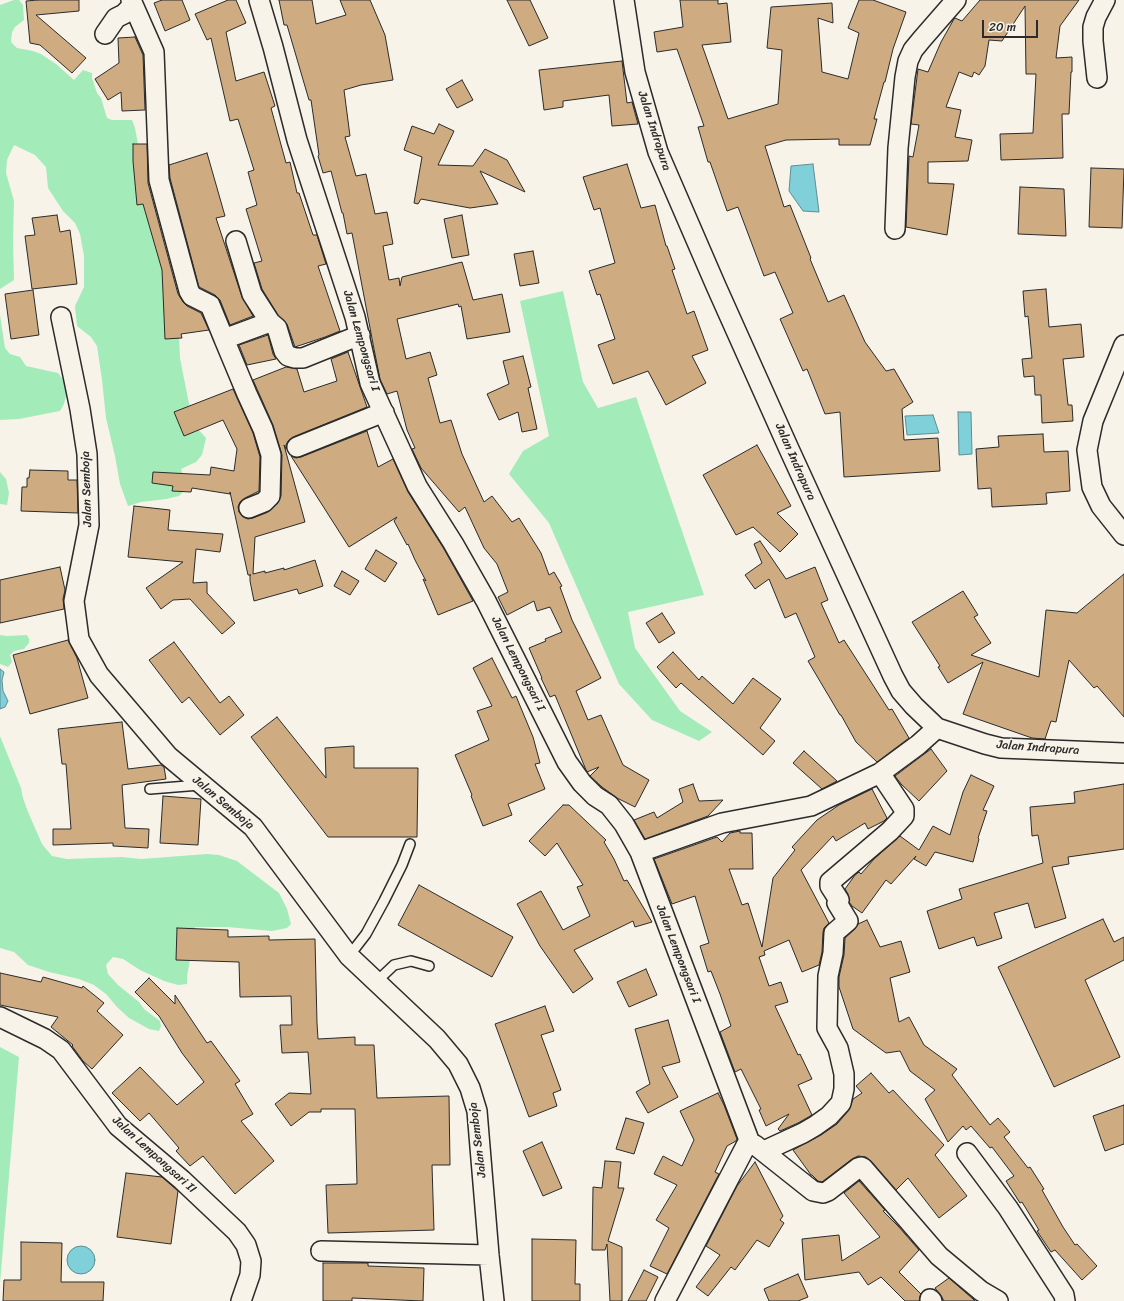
<!DOCTYPE html>
<html>
<head>
<meta charset="utf-8">
<style>
	body { margin:0 }
	#map { position:relative; width:1124px; height:1301px; overflow:hidden; background:#f7f3e8; font-family:Sriracha,sans-serif }
	canvas { display:block }
	.scale { position:absolute; left:982px; top:20px; width:56px; height:18px; box-sizing:border-box; border:2px solid #2b2b2b; border-top:0; padding-left:5px; font-size:12px; line-height:14px; white-space:nowrap; color:#2b2b2b; -webkit-text-stroke:3px #f7f3e8; paint-order:stroke }
</style>
</head>
<body>
<div id="map">
<canvas width="1124" height="1301"></canvas>
<div class="scale">20 m</div>
</div>
<script>
const ctx = document.querySelector('canvas').getContext('2d');
ctx.lineJoin = 'round';
function fillPath(path, color) {
  ctx.fillStyle = color;
  ctx.fill(path, 'evenodd');
}
function poly(rows) {
  const path = new Path2D();
  for (const r of rows) {
    if (r.length === 3) {
      path.moveTo(r[0] + r[2], r[1]);
      path.arc(r[0], r[1], r[2], 0, 2 * Math.PI);
      continue;
    }
    path.moveTo(r[0], r[1]);
    for (let i = 2; i < r.length; i += 2) path.lineTo(r[i], r[i + 1]);
  }
  return path;
}
function stroke(path, color, width, dash) {
  ctx.strokeStyle = color;
  ctx.lineWidth = width;
  ctx.lineCap = dash ? 'butt' : 'round';
  ctx.setLineDash(dash || []);
  ctx.stroke(path);
}
function drawText(font, color, halo, rows, align = 'center') {
  ctx.font = font + ' Sriracha,sans-serif';
  ctx.lineWidth = 3;
  ctx.setLineDash([]);
  ctx.textBaseline = 'middle';
  ctx.strokeStyle = halo;
  ctx.fillStyle = color;
  for (const [text, x, y, turn = 0] of rows) {
    ctx.save();
    ctx.translate(x, y);
    ctx.rotate((+turn || 0) * Math.PI / 180);
    ctx.textAlign = isNaN(turn) ? turn : align;
    if (halo) ctx.strokeText(text, 0, 0);
    ctx.fillText(text, 0, 0);
    ctx.restore();
  }
}
fillPath(poly([
	[14,0,19,0,23,5,24,20,15,27,12,32,11,42,17,48,33,51,41,54,56,64,74,80,83,70,92,73,92,78,97,93,101,98,107,118,112,120,132,120,135,128,141,161,160,241,170,264,173,311,179,337,180,358,190,409,198,429,206,438,202,455,196,462,181,469,185,481,183,492,179,496,166,499,141,502,128,506,120,484,115,456,106,418,102,380,97,346,91,337,77,326,75,306,84,287,84,256,80,234,75,223,63,211,48,188,46,167,35,155,14,145,7,160,6,173,14,201,13,241,14,280,0,289,0,291,0,5],
	[563,291,583,382,598,408,636,397,704,595,628,612,635,648,680,711,712,732,699,741,652,720,619,684,549,523,509,474,523,451,549,436,520,301],
	[0,315,5,348,10,354,20,357,26,366,58,373,64,381,67,392,64,404,60,411,19,419,0,420],
	[0,472,6,479,9,493,7,505,0,504],
	[0,635,7,636,27,635,29,639,29,643,24,649,14,651,10,655,12,662,8,667,0,664],
	[0,736,21,788,23,798,28,812,42,844,52,856,67,859,122,857,141,859,207,854,219,855,237,861,279,893,287,909,291,924,287,928,272,931,227,927,195,927,190,960,187,976,187,984,178,985,164,981,140,970,123,959,113,957,106,965,108,974,118,985,139,1002,144,1009,160,1021,161,1026,159,1031,149,1029,129,1018,117,1007,106,994,94,985,79,979,49,972,28,965,14,952,0,948],
	[0,1047,19,1057,0,1283]
]), '#a3ecba');
const water = poly([
	[813,164,819,212,803,211,789,191,791,166,813,164],
	[958,412,971,412,972,454,959,455,958,412],
	[933,415,939,433,907,435,905,416,933,415],
	[0,669,4,672,2,680,3,691,8,701,5,707,0,709,0,669],
	[81,1260,14]
]);
fillPath(water, '#7fd0d9');
stroke(water, '#5d8e93', 1);
const building = poly([
	[38,0,79,0,79,11,36,15,86,58,72,73,40,45,30,43,26,1,38,0],
	[162,0,182,0,190,20,165,31,154,3,162,0],
	[228,0,236,0,246,23,226,32,236,81,264,72,275,106,271,108,286,163,290,162,297,193,299,193,313,235,317,235,326,264,318,266,340,331,325,337,295,347,287,324,278,315,262,289,254,263,262,261,246,209,257,205,248,172,254,170,238,119,230,121,211,38,207,40,195,14,228,0],
	[279,0,312,0,316,24,346,15,340,0,370,0,385,35,393,80,361,85,344,90,350,136,345,137,356,176,366,174,375,214,387,212,393,244,383,246,389,280,399,278,400,286,402,277,462,262,473,300,502,294,510,332,467,339,461,306,459,307,458,304,397,319,406,359,430,352,437,375,428,378,440,423,451,420,462,454,484,502,492,496,512,522,519,518,541,553,549,575,554,572,562,586,560,587,572,620,601,678,576,691,588,720,601,715,623,765,649,780,635,807,617,798,602,787,590,776,599,767,587,772,586,770,555,695,550,697,541,678,542,678,529,648,546,641,545,639,562,632,550,607,537,611,534,601,507,615,498,597,508,592,497,564,484,548,465,507,459,512,421,468,412,449,415,448,407,430,397,391,387,394,380,379,374,349,352,233,347,234,343,213,342,213,331,171,323,173,318,156,319,155,311,100,309,100,287,25,284,25,279,0],
	[507,0,530,0,548,38,529,46,507,0],
	[680,0,718,0,718,4,727,3,731,42,702,45,728,119,778,104,782,50,767,48,771,7,832,3,833,23,818,18,822,72,848,79,859,33,848,28,859,0,873,0,906,12,893,49,885,82,884,82,874,119,877,119,870,145,839,145,839,139,786,140,765,146,784,207,790,205,811,258,810,259,828,302,844,295,865,342,886,371,894,369,913,402,902,409,904,440,938,438,940,471,844,477,840,412,825,414,807,369,803,371,780,319,793,313,775,272,764,276,738,207,727,211,710,162,708,162,698,127,704,126,677,49,657,52,654,32,683,27,680,0],
	[980,0,1079,0,1060,26,1056,58,1072,57,1072,72,1071,72,1069,114,1062,114,1063,158,1001,160,1000,134,1033,133,1036,74,1026,74,1025,6,1002,41,989,40,985,66,979,75,974,72,972,77,959,72,946,107,961,110,955,137,972,140,968,161,928,162,928,183,954,184,947,235,906,227,909,156,913,157,919,125,911,124,918,69,928,72,941,42,954,19,955,18,962,21,980,0],
	[135,37,143,55,145,110,122,111,121,92,108,100,95,79,119,63,118,38,135,37],
	[622,61,627,103,632,102,638,124,612,126,609,95,563,101,563,107,544,110,539,70,622,61],
	[462,80,473,100,457,108,446,89,462,80],
	[439,124,454,131,438,165,473,166,485,149,507,160,525,192,480,171,498,204,470,208,421,199,418,204,414,203,422,157,404,150,412,126,434,134,439,124],
	[133,144,147,144,148,183,178,294,183,302,187,306,201,313,209,330,181,334,182,338,165,339,162,270,143,204,137,205,133,161,133,144],
	[207,153,225,216,216,218,242,297,253,316,230,325,220,300,215,295,199,287,170,178,169,165,207,153],
	[627,164,641,208,655,205,666,246,667,246,675,269,672,270,687,314,694,311,708,350,692,356,706,383,666,405,648,371,613,384,598,345,615,339,600,294,597,295,589,271,615,263,600,208,594,210,583,177,627,164],
	[1091,168,1124,169,1122,228,1089,227,1091,168],
	[1020,187,1064,189,1066,236,1018,234,1020,187],
	[57,215,60,232,70,230,77,284,32,289,25,236,35,235,32,218,57,215],
	[462,215,469,255,452,258,444,219,462,215],
	[533,251,539,283,520,286,514,254,533,251],
	[1046,289,1049,327,1081,324,1084,357,1063,359,1068,405,1072,405,1073,421,1042,423,1041,395,1035,395,1034,376,1024,377,1022,359,1032,358,1028,316,1025,317,1023,291,1046,289],
	[33,290,39,335,11,339,5,294,33,290],
	[268,335,273,354,276,359,247,365,239,345,268,335],
	[348,352,367,407,293,437,288,441,286,445,286,449,284,445,305,522,255,537,253,574,265,571,265,573,284,568,284,570,315,560,323,586,299,594,297,589,254,601,250,581,250,575,251,575,248,575,230,492,230,494,192,488,191,492,172,491,173,486,152,483,153,472,210,475,211,467,234,471,237,449,223,420,184,436,174,412,233,389,253,433,260,457,259,491,245,498,240,502,238,507,239,512,243,517,248,519,253,518,268,512,278,503,281,496,282,455,273,425,253,380,286,367,297,369,304,392,337,381,331,359,348,352],
	[523,356,531,387,528,388,537,429,522,432,518,412,499,420,487,394,509,384,503,361,523,356],
	[367,431,378,467,393,459,408,492,444,549,473,601,438,615,423,579,426,581,415,560,408,544,407,545,394,521,397,517,349,547,291,456,296,458,301,457,367,431],
	[1043,434,1044,452,1068,451,1070,491,1046,493,1047,504,992,507,991,488,978,489,976,449,999,447,998,436,1043,434],
	[757,445,791,506,777,513,798,534,780,552,753,527,736,535,703,475,757,445],
	[30,470,68,471,68,480,77,480,78,513,21,511,22,487,27,487,27,478,29,478,30,470],
	[134,506,170,510,168,530,223,534,220,552,196,549,193,583,207,582,207,593,235,623,222,634,190,599,173,600,161,609,146,588,183,562,128,557,134,506],
	[760,541,786,579,815,567,828,600,821,603,839,643,844,640,889,710,892,709,909,738,877,762,856,742,841,715,840,715,808,661,815,657,796,613,785,618,769,579,755,589,745,575,762,563,754,544,760,541],
	[376,550,397,563,385,582,365,569,376,550],
	[60,567,65,590,63,599,64,609,0,623,0,580,60,567],
	[342,571,359,581,350,595,334,586,342,571],
	[1124,574,1124,717,1097,686,1094,688,1069,660,1056,722,1051,721,1045,739,1032,738,963,714,983,662,948,683,938,667,940,666,912,622,963,591,978,615,974,617,991,643,971,655,1039,677,1046,610,1077,613,1124,574],
	[662,613,675,633,659,643,646,623,662,613],
	[68,640,77,658,88,698,30,714,13,655,68,640],
	[174,642,220,703,229,696,244,715,220,735,189,697,182,703,149,660,174,642],
	[673,652,699,680,702,676,733,704,753,678,781,699,760,728,775,741,763,755,681,683,676,688,657,667,673,652],
	[492,658,512,698,516,696,533,737,540,763,535,764,545,789,508,804,512,815,483,826,471,796,472,795,455,755,489,740,477,711,492,706,473,668,492,658],
	[277,717,326,778,325,748,354,746,354,768,418,768,417,837,328,837,251,737,277,717],
	[122,722,128,769,161,765,164,767,166,779,122,785,125,828,149,829,148,848,113,846,113,843,53,845,53,829,71,829,66,764,62,764,58,729,122,722],
	[931,749,947,771,919,801,901,784,895,776,931,749],
	[804,751,837,781,822,789,793,763,804,751],
	[971,775,994,786,983,810,987,811,978,838,979,839,973,862,935,852,926,866,914,859,916,856,891,884,886,880,862,913,852,906,849,902,848,894,845,889,855,875,859,872,861,874,874,859,900,836,919,850,933,826,950,835,963,792,971,775],
	[693,784,699,801,723,800,708,816,645,839,634,820,654,812,657,818,683,802,679,789,693,784],
	[1124,784,1124,849,1068,857,1069,864,1052,867,1066,918,1035,928,1028,903,994,913,1002,938,977,946,974,937,939,949,927,911,962,899,959,889,1043,863,1038,835,1032,836,1030,807,1075,803,1074,792,1124,784],
	[872,789,887,818,884,821,868,829,865,823,836,841,833,836,801,870,829,923,824,928,823,932,822,952,819,965,802,972,789,940,764,951,765,955,759,957,769,986,781,982,788,1002,775,1006,798,1055,800,1054,812,1079,798,1085,812,1115,798,1123,780,1131,778,1129,789,1114,766,1126,759,1110,761,1109,741,1069,735,1072,720,1032,731,1026,720,994,711,971,708,972,700,946,709,943,695,896,672,904,654,859,717,837,722,842,730,833,740,831,740,833,752,833,753,869,729,869,742,905,748,903,762,947,773,878,795,850,792,847,817,820,839,805,872,789],
	[163,796,201,799,198,845,160,843,163,796],
	[563,805,569,805,606,840,604,842,614,859,624,881,627,880,652,922,635,927,633,921,574,950,593,979,573,993,540,946,517,904,541,891,563,930,590,916,577,887,583,885,557,843,545,856,529,841,563,805],
	[419,885,513,937,492,977,398,925,419,885],
	[1103,919,1114,942,1124,937,1124,960,1085,980,1120,1057,1054,1087,998,967,1103,919],
	[867,920,880,947,901,941,910,972,890,978,899,1022,909,1017,924,1045,957,1069,952,1075,990,1125,998,1118,1010,1132,1004,1137,1028,1168,1030,1167,1044,1189,1042,1190,1063,1227,1075,1245,1077,1244,1097,1266,1082,1280,1055,1250,1051,1252,1037,1231,1039,1230,1022,1202,1020,1203,1006,1181,1014,1176,992,1147,990,1148,971,1126,966,1130,963,1126,948,1142,925,1099,935,1090,910,1071,900,1051,886,1053,853,1029,839,987,839,977,844,955,845,938,855,929,858,924,867,920],
	[177,928,228,930,228,937,269,936,269,940,315,939,317,1023,318,1039,355,1037,355,1045,374,1045,377,1098,449,1096,450,1165,432,1165,434,1230,328,1233,326,1185,357,1184,355,1109,321,1109,321,1112,309,1112,291,1126,275,1104,289,1093,311,1094,308,1052,282,1053,280,1025,292,1025,291,996,240,997,239,962,176,960,177,928],
	[646,969,657,995,629,1007,617,982,646,969],
	[0,973,41,982,43,977,82,988,83,986,104,1003,97,1011,123,1035,92,1069,83,1061,72,1046,73,1045,51,1027,58,1017,0,1005,0,973],
	[149,978,175,1004,175,995,207,1043,211,1041,240,1081,235,1084,253,1114,241,1121,274,1161,235,1194,203,1156,190,1166,176,1151,179,1148,149,1113,140,1121,112,1093,140,1067,177,1105,204,1082,182,1053,159,1016,135,992,149,978],
	[545,1006,554,1031,541,1035,561,1090,553,1093,557,1106,529,1117,495,1024,545,1006],
	[668,1020,680,1062,662,1067,678,1097,648,1113,636,1092,650,1084,635,1029,668,1020],
	[871,1073,889,1093,893,1090,944,1145,935,1155,967,1196,939,1218,908,1178,896,1190,871,1161,866,1157,858,1156,852,1159,822,1182,818,1181,812,1175,811,1175,793,1150,821,1135,837,1124,849,1110,853,1099,862,1093,856,1086,871,1073],
	[718,1093,724,1105,737,1139,736,1141,727,1146,715,1172,719,1174,667,1274,650,1266,669,1228,656,1220,677,1185,654,1174,663,1156,682,1166,694,1140,680,1111,718,1093],
	[1124,1105,1124,1144,1105,1151,1093,1116,1124,1105],
	[626,1118,644,1123,634,1154,616,1149,626,1118],
	[542,1142,562,1188,543,1196,523,1151,542,1142],
	[605,1161,621,1162,618,1188,624,1188,608,1241,622,1247,622,1301,610,1301,607,1244,605,1250,592,1250,593,1187,602,1188,605,1161],
	[755,1162,783,1216,780,1220,784,1223,769,1247,757,1240,735,1270,731,1267,708,1296,696,1287,720,1255,706,1246,737,1186,755,1162],
	[126,1173,162,1177,178,1191,171,1244,117,1237,126,1173],
	[859,1181,885,1210,883,1211,898,1226,919,1250,899,1272,921,1294,919,1301,905,1301,881,1277,868,1285,859,1272,805,1280,802,1239,839,1235,842,1261,880,1237,844,1193,859,1181],
	[532,1239,576,1240,575,1284,580,1284,580,1301,532,1301,532,1239],
	[21,1242,62,1243,61,1282,104,1282,103,1301,3,1301,4,1280,21,1280,21,1242],
	[323,1263,368,1263,368,1266,424,1268,423,1301,352,1298,352,1301,323,1301,323,1263],
	[644,1270,658,1277,646,1301,628,1301,644,1270],
	[798,1274,808,1297,798,1301,769,1301,764,1289,798,1274],
	[949,1278,973,1299,975,1301,944,1301,940,1294,935,1288,949,1278]
]);
fillPath(building, '#ceab81');
stroke(building, '#2b2b2b', 1);
const lane = poly([
	[150,789,200,785],
	[349,956,366,934,384,901,402,865,410,844],
	[376,982,394,965,411,961,429,966]
]);
const street = poly([
	[131,0,154,52,159,180,189,291,192,296,210,305,224,339,270,322,277,328,284,351,288,356,295,358,303,358,360,335],
	[259,0,273,47,297,140,355,317,370,383,417,486,453,543,486,601,567,762,582,783,595,796,609,805,624,824,640,852,749,1140,665,1301],
	[624,0,635,72,658,152,716,286,789,449,893,676,901,691,914,706,937,728,985,744,1001,748,1124,753],
	[105,34,116,18,124,14,133,5],
	[1097,78,1093,41,1093,27,1096,17,1105,0],
	[895,229,898,148,905,77,908,61,913,50,922,39,956,0],
	[236,241,252,294,270,322],
	[61,317,80,409,87,454,89,525,74,601,79,639,99,675,168,756,253,827,349,956,437,1039,458,1064,470,1088,477,1111,489,1255,494,1301],
	[224,339,247,394,263,429,271,455,270,496,264,502,249,508],
	[1124,345,1093,421,1087,450,1092,487,1101,506,1124,535],
	[297,447,384,412],
	[640,852,722,823,811,806,880,773,918,745,937,728],
	[0,1017,45,1039,61,1050,118,1126,182,1180,237,1232,246,1245,251,1261,250,1275,241,1301],
	[755,1145,813,1191,823,1193,828,1191,858,1168,861,1167,863,1168,939,1256,981,1291,998,1301],
	[764,1151,803,1133,815,1126,829,1116,841,1103,844,1089,844,1074,838,1048,827,1028,828,976,833,953,834,933,848,921,837,903,839,900,830,886,830,882,890,831,904,816,904,809,880,773],
	[967,1153,1008,1208,1064,1295,1065,1301],
	[321,1251,489,1255],
	[930,1299,932,1301]
]);
stroke(lane, '#2b2b2b', 12);
stroke(street, '#2b2b2b', 22);
stroke(lane, '#f7f3e8', 9);
stroke(street, '#f7f3e8', 19);
drawText('12px', '#2b2b2b', '#f7f3e8', [
	["Jalan Indrapura",654,131,72],
	["Jalan Lempongsari I",361,341,74],
	["Jalan Indrapura",795,462,66],
	["Jalan Semboja",87,489,-92],
	["Jalan Lempongsari I",518,664,63],
	["Jalan Indrapura",1038,748,4],
	["Jalan Semboja",223,803,40],
	["Jalan Lempongsari I",678,954,69],
	["Jalan Semboja",478,1140,-97],
	["Jalan Lempongsari II",154,1155,42]
]);
</script>
</body>
</html>
